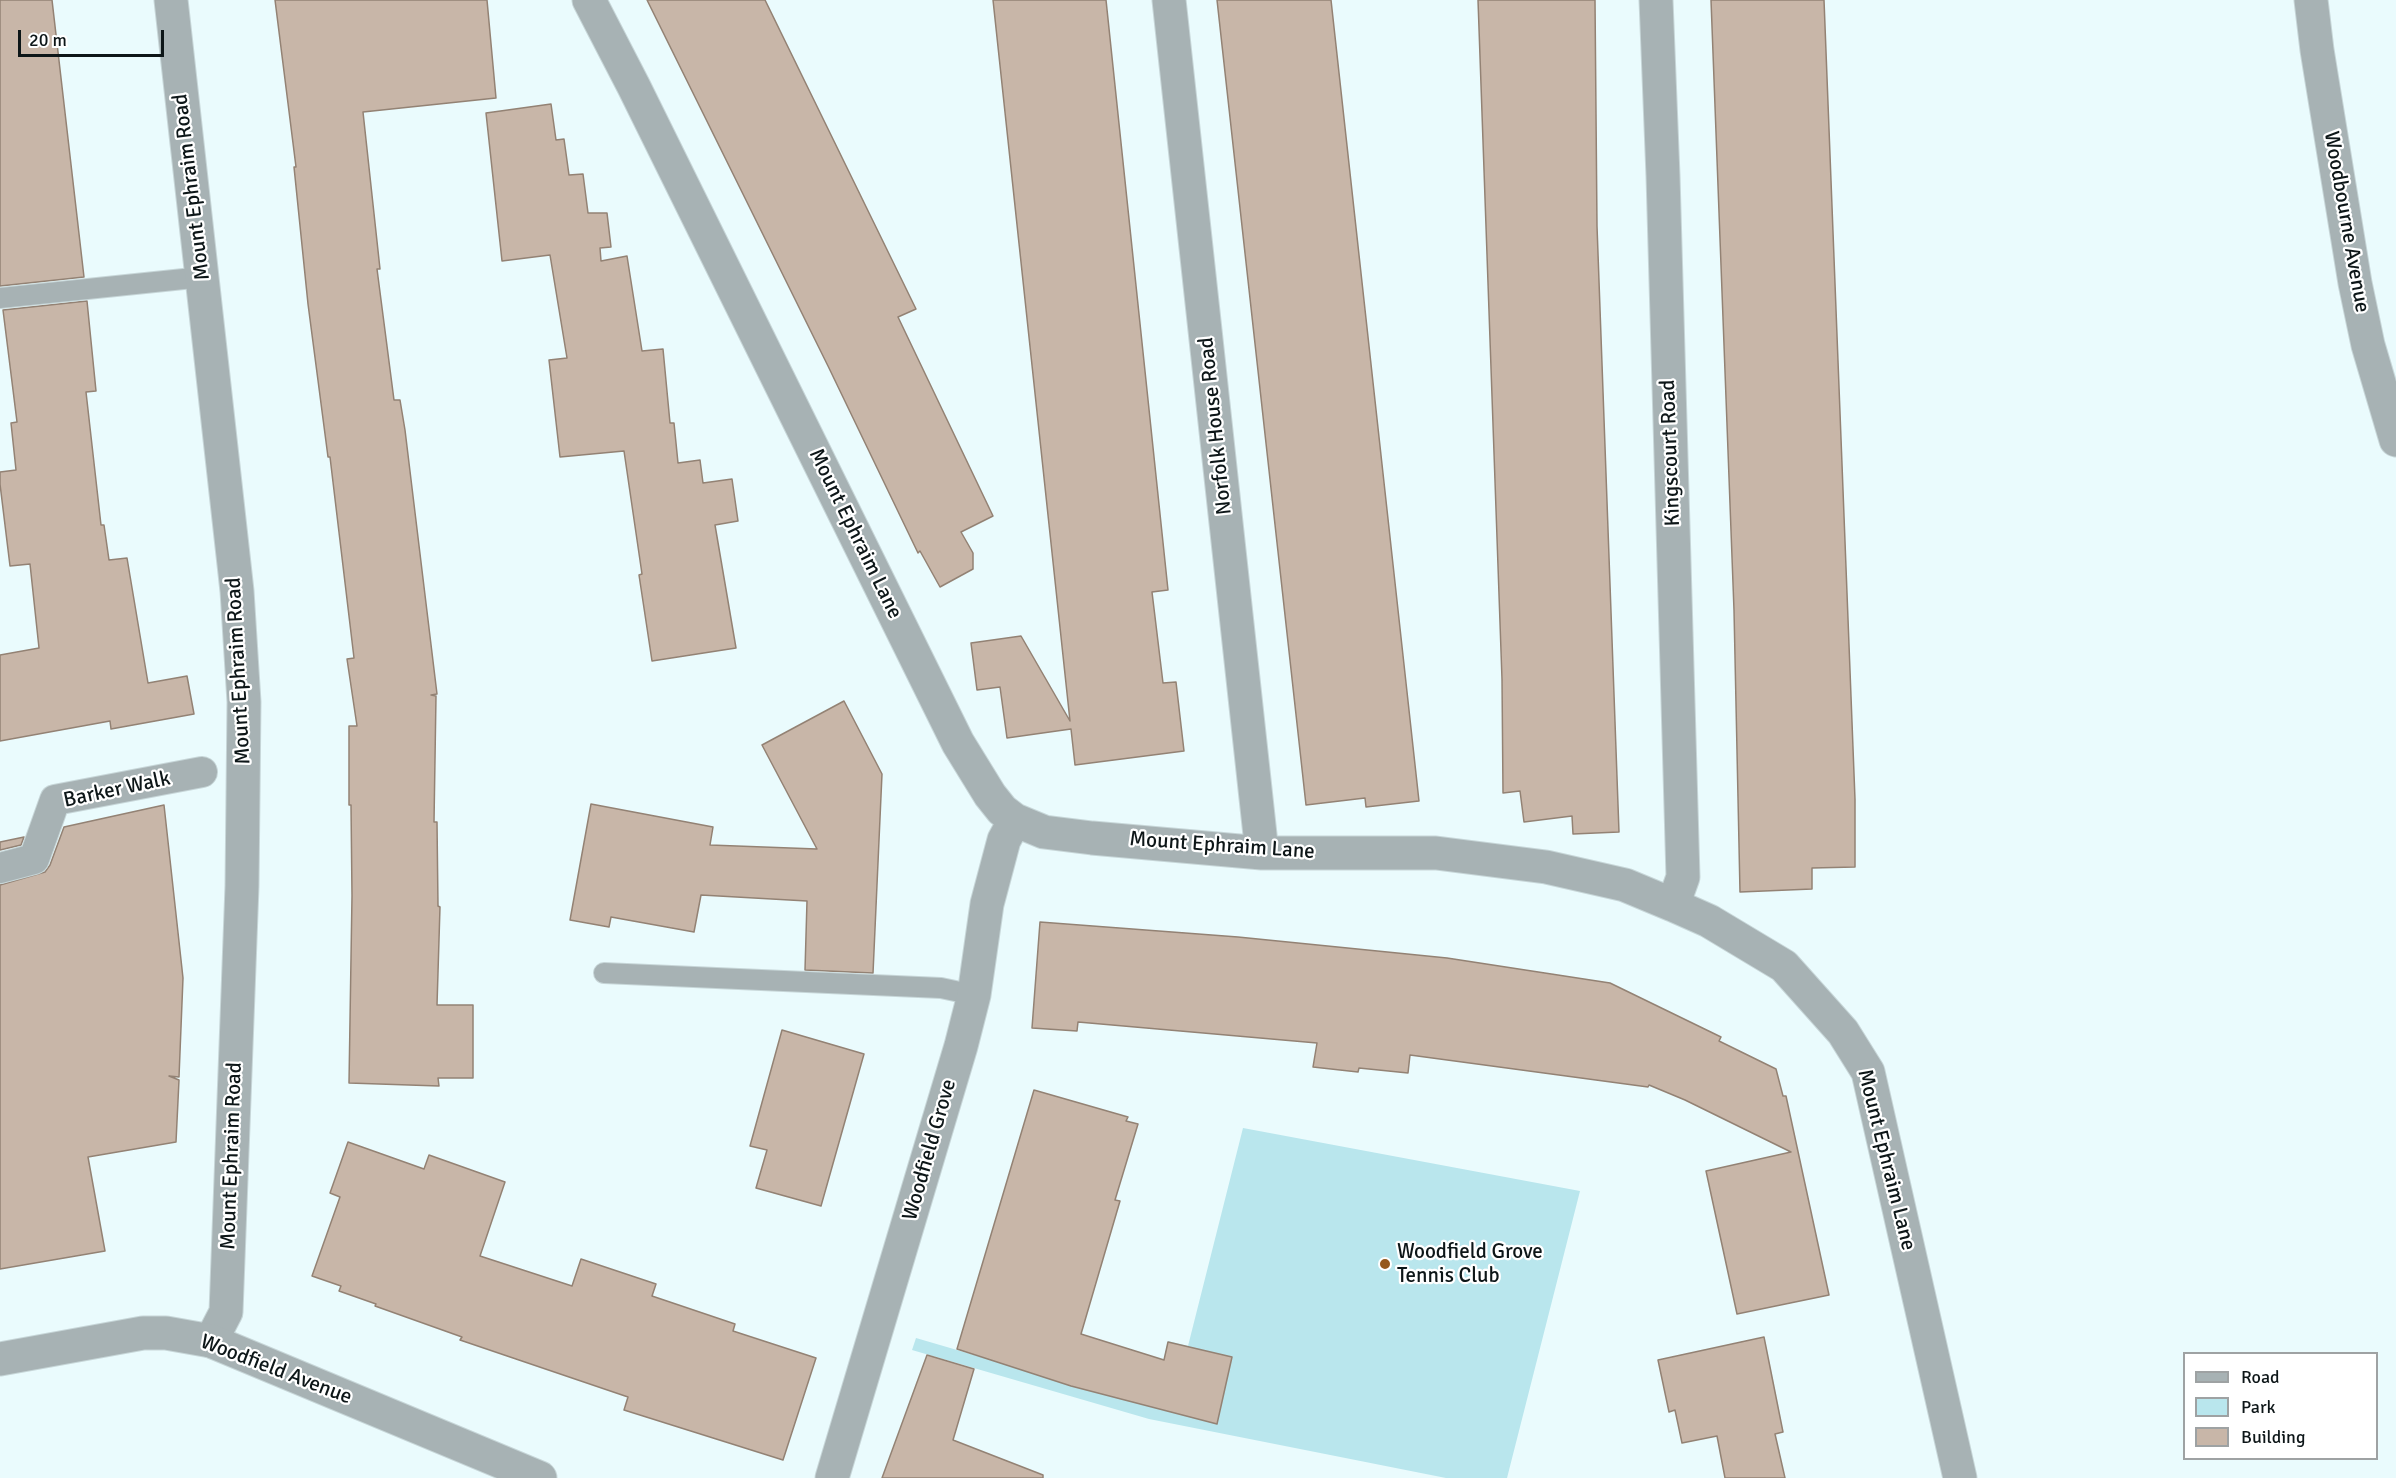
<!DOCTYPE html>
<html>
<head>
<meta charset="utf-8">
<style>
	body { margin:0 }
	#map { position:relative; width:2396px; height:1478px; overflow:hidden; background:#eafbfd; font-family:Signika,sans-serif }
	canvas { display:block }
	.legend { position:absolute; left:2183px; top:1352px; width:195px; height:108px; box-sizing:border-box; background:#fff; border:2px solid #9ea2a3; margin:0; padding:8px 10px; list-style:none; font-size:18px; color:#0d1618 }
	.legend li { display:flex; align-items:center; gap:12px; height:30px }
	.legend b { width:30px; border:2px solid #9ea2a3 }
	.scale { position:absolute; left:18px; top:30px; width:146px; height:27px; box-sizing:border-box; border:3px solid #0d1618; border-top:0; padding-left:8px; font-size:18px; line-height:21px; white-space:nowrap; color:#0d1618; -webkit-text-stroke:4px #fff; paint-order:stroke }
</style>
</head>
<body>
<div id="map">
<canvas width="2396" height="1478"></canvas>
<ul class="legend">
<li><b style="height:8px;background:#a7b2b4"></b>Road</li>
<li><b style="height:16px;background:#b9e6ed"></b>Park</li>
<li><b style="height:16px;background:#c8b6a8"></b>Building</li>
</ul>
<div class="scale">20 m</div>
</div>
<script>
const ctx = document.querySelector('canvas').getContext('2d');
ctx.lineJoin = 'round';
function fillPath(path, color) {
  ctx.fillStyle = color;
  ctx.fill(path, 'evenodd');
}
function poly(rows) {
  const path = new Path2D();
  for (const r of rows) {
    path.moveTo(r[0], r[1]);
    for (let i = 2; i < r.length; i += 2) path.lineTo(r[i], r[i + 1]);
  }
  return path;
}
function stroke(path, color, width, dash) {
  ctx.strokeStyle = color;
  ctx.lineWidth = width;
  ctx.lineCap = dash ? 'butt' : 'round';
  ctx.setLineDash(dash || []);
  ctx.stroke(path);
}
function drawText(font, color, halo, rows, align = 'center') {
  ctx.font = font + ' Signika,sans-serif';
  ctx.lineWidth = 4.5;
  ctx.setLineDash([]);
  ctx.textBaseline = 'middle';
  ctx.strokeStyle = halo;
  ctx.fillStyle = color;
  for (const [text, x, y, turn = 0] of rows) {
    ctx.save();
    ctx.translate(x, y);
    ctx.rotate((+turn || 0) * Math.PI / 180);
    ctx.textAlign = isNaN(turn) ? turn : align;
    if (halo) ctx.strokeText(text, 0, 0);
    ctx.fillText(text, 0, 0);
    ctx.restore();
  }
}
fillPath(poly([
	[1243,1128,1580,1191,1507,1478,1446,1478,1149,1419,912,1350,916,1338,1152,1407,1168,1341,1188,1346]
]), '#b9e6ed');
const building = poly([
	[0,0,52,0,84,277,0,286,0,0],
	[275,0,487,0,496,98,363,112,380,269,377,269,394,400,400,400,405,430,437,694,431,695,436,696,434,822,437,822,438,906,440,907,437,1005,473,1005,473,1078,438,1078,439,1086,349,1083,352,896,351,805,349,805,349,726,357,726,347,659,354,658,330,457,328,457,308,304,294,167,296,167,275,0],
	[647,0,765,0,916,309,898,317,993,516,961,532,973,553,973,569,940,587,920,551,918,553,828,366,647,0],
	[993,0,1106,0,1168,590,1152,592,1163,683,1176,682,1184,751,1075,765,1071,729,1007,738,1000,687,977,690,971,643,1021,636,1070,721,993,0],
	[1217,0,1331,0,1419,801,1366,807,1365,798,1306,805,1217,0],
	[1478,0,1595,0,1597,226,1619,832,1573,834,1572,816,1524,822,1520,791,1503,793,1502,679,1478,0],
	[1711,0,1824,0,1855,799,1855,867,1812,868,1812,889,1740,892,1734,610,1711,0],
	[551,104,556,140,564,139,569,175,583,174,588,213,607,213,611,247,600,248,601,261,627,256,642,351,663,349,670,423,674,423,678,463,700,460,703,483,732,479,738,521,715,525,736,648,652,661,639,575,642,574,624,451,560,457,549,360,567,358,550,255,502,261,486,113,551,104],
	[87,301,96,391,86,392,101,525,104,525,109,560,127,558,148,683,187,676,194,714,111,729,110,721,0,741,0,655,39,648,30,564,10,566,0,484,0,472,16,470,11,423,17,422,3,310,87,301],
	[844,701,882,774,873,973,805,970,807,901,701,895,694,932,611,917,609,927,570,920,591,804,713,827,710,845,817,849,762,745,844,701],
	[164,805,183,978,179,1077,169,1076,179,1080,176,1142,88,1157,105,1251,0,1269,0,885,45,872,50,865,64,827,164,805],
	[24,837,21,845,0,850,0,842,24,837],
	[1040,922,1238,937,1447,958,1610,983,1721,1037,1719,1041,1776,1069,1783,1096,1786,1096,1829,1295,1737,1314,1706,1171,1791,1152,1685,1100,1649,1085,1648,1087,1410,1055,1408,1073,1359,1068,1358,1072,1313,1067,1317,1043,1078,1022,1077,1031,1032,1028,1040,922],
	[782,1030,864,1054,821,1206,756,1188,767,1150,750,1146,782,1030],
	[1034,1090,1128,1117,1126,1121,1138,1124,1115,1200,1120,1201,1081,1334,1164,1360,1168,1342,1232,1357,1217,1424,1071,1386,957,1349,1034,1090],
	[348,1142,424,1169,429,1155,505,1182,480,1256,572,1286,581,1259,656,1284,652,1296,735,1324,733,1331,816,1358,783,1460,624,1410,628,1397,460,1340,462,1337,375,1306,376,1304,339,1291,341,1286,312,1276,340,1197,330,1193,348,1142],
	[1764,1337,1783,1432,1775,1434,1785,1478,1725,1478,1717,1436,1682,1443,1675,1410,1669,1412,1658,1360,1764,1337],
	[927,1355,974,1369,953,1440,1043,1475,1043,1478,882,1478,927,1355]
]);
fillPath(building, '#c8b6a8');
stroke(building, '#938274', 1.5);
const service = poly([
	[0,298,203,277],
	[604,973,941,988,974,995]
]);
const pedestrian = poly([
	[0,868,34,859,55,800,202,772]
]);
const minor = poly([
	[171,0,237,591,244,702,242,886,226,1312,211,1341],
	[589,0,634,87,958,743,990,795,1002,810,1015,820,1044,832,1092,838,1262,853,1436,853,1546,867,1625,885,1673,905,1709,921,1784,966,1843,1032,1868,1072,1960,1478],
	[1169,0,1262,853],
	[1656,0,1663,176,1683,877,1673,905],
	[2311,0,2317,50,2355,283,2368,345,2396,440],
	[832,1478,961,1046,974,995,987,904,1004,840,1015,820]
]);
const tertiary = poly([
	[0,1359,143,1333,166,1333,211,1341,540,1478]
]);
stroke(service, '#c7d6d8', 22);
stroke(pedestrian, '#c7d6d8', 32);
stroke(minor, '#c7d6d8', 35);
stroke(tertiary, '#c7d6d8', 35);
stroke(service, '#a7b2b4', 20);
stroke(pedestrian, '#a7b2b4', 30);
stroke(minor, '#a7b2b4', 33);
stroke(tertiary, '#a7b2b4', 33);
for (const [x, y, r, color] of [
	[1385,1264,6,"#95581c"]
]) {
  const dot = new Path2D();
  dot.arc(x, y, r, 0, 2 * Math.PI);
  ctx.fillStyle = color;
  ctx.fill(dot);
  stroke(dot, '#fff', 2);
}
drawText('21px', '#0d1618', '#fff', [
	["Mount Ephraim Road",192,187,-97],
	["Woodbourne Avenue",2346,222,80],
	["Norfolk House Road",1216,426,-96],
	["Kingscourt Road",1671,453,-92],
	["Mount Ephraim Lane",855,534,64],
	["Mount Ephraim Road",239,671,-93],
	["Barker Walk",117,790,-12],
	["Mount Ephraim Lane",1222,846,4],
	["Woodfield Grove",930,1150,-74],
	["Mount Ephraim Road",232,1156,-88],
	["Mount Ephraim Lane",1886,1160,76],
	["Woodfield Avenue",276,1370,21]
]);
drawText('21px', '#0d1618', '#fff', [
	["Woodfield Grove",1397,1252],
	["Tennis Club",1397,1276]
], 'left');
</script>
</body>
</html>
